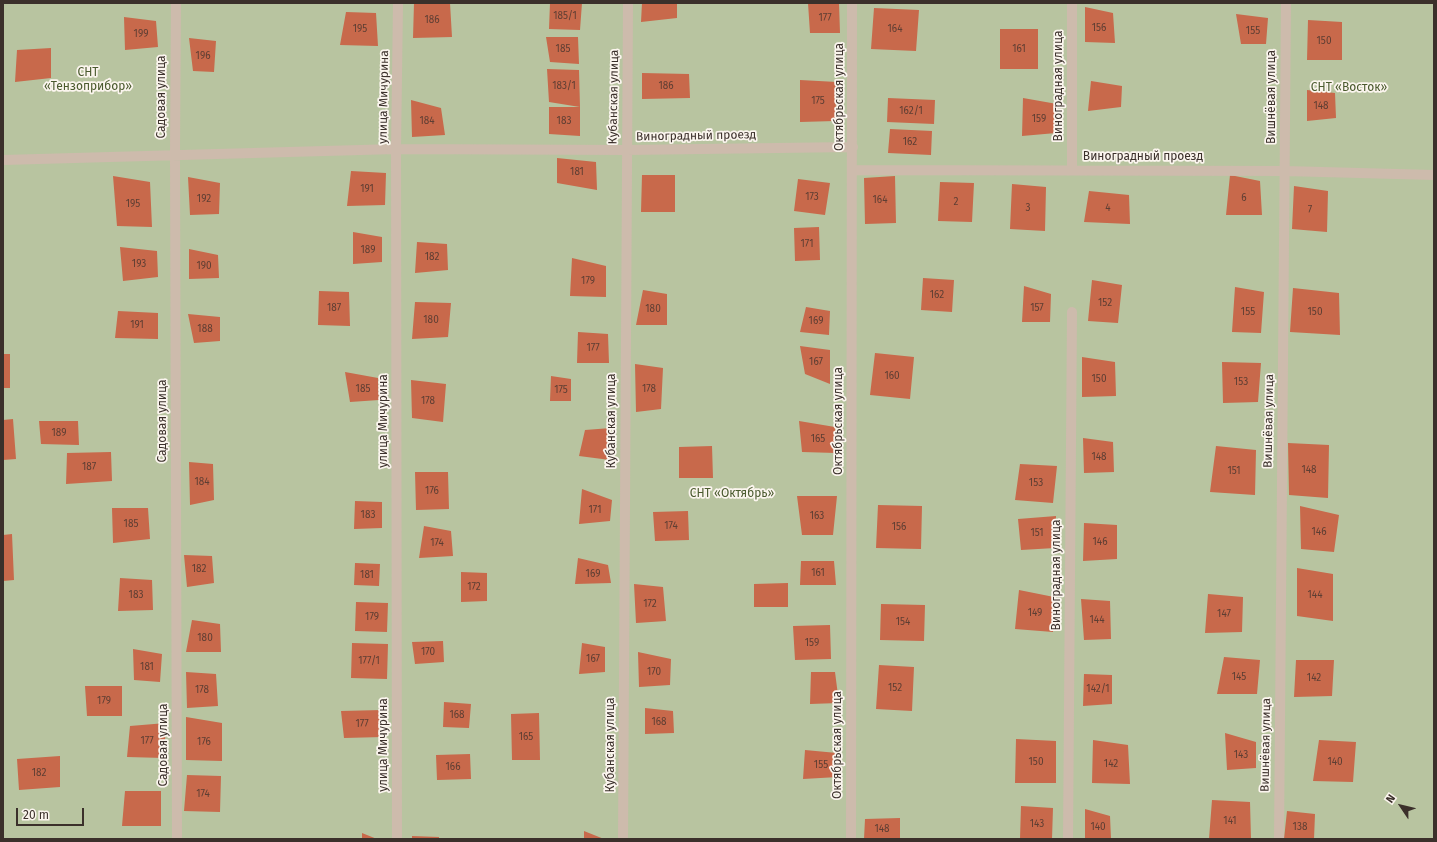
<!DOCTYPE html>
<html>
<head>
<meta charset="utf-8">
<style>
	body { margin:0 }
	#map { position:relative; width:1437px; height:842px; overflow:hidden; background:#f4ebe1; font-family:"Fira Sans",sans-serif }
	canvas { display:block }
	.frame { position:absolute; inset:0; border:4px solid #3b302b; pointer-events:none }
	.north { position:absolute; left:1381px; top:786px; width:40px; height:40px; -webkit-text-stroke:3px #fbf5ee; paint-order:stroke; rotate:305deg; font-size:11px; font-weight:700; line-height:16px; text-align:center; color:#3b302b }
	.north::after { content:''; display:block; margin:auto; width:14px; height:18px; background:#3b302b; clip-path:polygon(50% 0,100% 100%,50% 72%,0 100%) }
	.scale { position:absolute; left:16px; top:808px; width:68px; height:18px; box-sizing:border-box; border:2px solid #3b302b; border-top:0; padding-left:5px; font-size:12px; line-height:14px; white-space:nowrap; color:#3b302b; -webkit-text-stroke:3px #fbf5ee; paint-order:stroke }
</style>
</head>
<body>
<div id="map">
<canvas width="1437" height="842"></canvas>
<div class="frame"></div>
<div class="north">N</div>
<div class="scale">20 m</div>
</div>
<script>
const ctx = document.querySelector('canvas').getContext('2d');
ctx.lineJoin = 'round';
function fillPath(path, color) {
  ctx.fillStyle = color;
  ctx.fill(path, 'evenodd');
}
function poly(rows) {
  const path = new Path2D();
  for (const r of rows) {
    path.moveTo(r[0], r[1]);
    for (let i = 2; i < r.length; i += 2) path.lineTo(r[i], r[i + 1]);
  }
  return path;
}
function stroke(path, color, width, dash) {
  ctx.strokeStyle = color;
  ctx.lineWidth = width;
  ctx.lineCap = dash ? 'butt' : 'round';
  ctx.setLineDash(dash || []);
  ctx.stroke(path);
}
function drawText(font, color, halo, rows, align = 'center') {
  ctx.font = font + ' "Fira Sans",sans-serif';
  ctx.lineWidth = 3.5;
  ctx.setLineDash([]);
  ctx.textBaseline = 'middle';
  ctx.strokeStyle = halo;
  ctx.fillStyle = color;
  for (const [text, x, y, turn = 0] of rows) {
    ctx.save();
    ctx.translate(x, y);
    ctx.rotate((+turn || 0) * Math.PI / 180);
    ctx.textAlign = isNaN(turn) ? turn : align;
    if (halo) ctx.strokeText(text, 0, 0);
    ctx.fillText(text, 0, 0);
    ctx.restore();
  }
}
fillPath(poly([
	[3,3,1434,3,1434,839,3,839]
]), '#b8c4a0');
fillPath(poly([
	[414,3,450,3,452,37,413,38],
	[550,3,582,3,580,30,549,29],
	[642,3,677,3,677,18,641,22],
	[808,3,839,3,840,33,810,33],
	[1085,7,1113,13,1115,43,1085,42],
	[874,8,919,10,916,51,871,49],
	[346,12,376,13,378,46,340,45],
	[1236,14,1268,18,1266,44,1241,44],
	[124,17,156,21,158,47,125,50],
	[1308,20,1342,22,1342,60,1307,60],
	[1000,29,1038,29,1038,69,1000,69],
	[546,37,578,37,579,64,550,62],
	[189,38,216,41,214,72,193,71],
	[51,48,51,78,15,82,17,50],
	[547,69,579,70,580,107,549,102],
	[642,73,689,74,690,98,642,99],
	[800,80,837,82,835,121,800,122],
	[1091,81,1122,86,1121,107,1088,111],
	[1307,90,1335,93,1336,118,1307,121],
	[888,98,935,100,934,124,887,122],
	[1023,98,1057,104,1056,133,1022,136],
	[411,100,441,108,445,135,412,137],
	[549,107,580,107,580,136,549,134],
	[890,129,932,131,931,155,888,153],
	[557,158,596,162,597,190,557,183],
	[351,171,386,173,385,205,347,206],
	[642,175,675,175,675,212,641,212],
	[1230,175,1260,181,1262,215,1226,215],
	[113,176,150,182,152,227,117,226],
	[895,176,896,223,865,224,864,178],
	[188,177,220,183,219,214,190,215],
	[798,179,830,183,825,215,794,211],
	[940,182,974,183,972,222,938,221],
	[1012,184,1046,187,1045,231,1010,229],
	[1294,186,1328,191,1327,232,1292,229],
	[1089,191,1129,195,1130,224,1084,222],
	[819,227,820,260,795,261,794,228],
	[353,232,382,237,382,262,353,264],
	[417,242,447,244,448,270,415,273],
	[120,247,157,251,158,277,123,281],
	[189,249,218,255,219,278,189,279],
	[572,258,606,266,606,297,570,296],
	[923,278,954,280,952,312,921,310],
	[1092,280,1122,285,1118,323,1088,321],
	[1024,286,1051,294,1050,322,1022,322],
	[1235,287,1264,292,1261,333,1232,332],
	[1293,288,1339,293,1340,335,1290,332],
	[643,290,667,294,667,325,636,325],
	[319,291,349,292,350,326,318,325],
	[415,302,451,303,448,337,412,339],
	[806,307,830,311,829,335,800,332],
	[118,311,158,313,158,339,115,338],
	[188,314,220,317,220,341,194,343],
	[578,332,608,334,609,363,577,363],
	[800,346,830,350,830,384,805,374],
	[875,353,914,357,910,399,870,395],
	[3,354,10,354,10,388,3,388],
	[1082,357,1115,362,1116,396,1082,397],
	[1222,362,1261,363,1258,402,1223,403],
	[635,364,663,368,661,409,636,412],
	[345,372,378,378,379,400,350,402],
	[551,376,571,379,571,401,550,401],
	[411,380,446,384,443,422,412,418],
	[13,419,16,459,3,460,3,420],
	[39,421,78,421,79,445,41,444],
	[799,421,835,427,836,453,802,452],
	[611,428,610,460,579,456,585,430],
	[1083,438,1113,442,1114,472,1084,473],
	[1288,443,1329,445,1328,498,1289,495],
	[712,446,713,478,679,478,679,447],
	[1216,446,1256,450,1255,495,1210,492],
	[111,452,112,481,66,484,67,453],
	[189,462,213,464,214,500,190,505],
	[1020,464,1057,466,1053,503,1015,500],
	[415,472,448,472,449,509,416,510],
	[582,489,612,500,610,521,579,524],
	[797,496,837,496,833,535,802,535],
	[355,501,382,502,382,528,354,529],
	[878,505,922,506,921,549,876,548],
	[1300,506,1339,515,1334,552,1301,549],
	[112,508,148,508,150,539,113,543],
	[688,511,689,540,655,541,653,512],
	[1056,516,1055,548,1021,550,1018,519],
	[1084,523,1117,525,1117,559,1083,561],
	[424,526,451,531,453,556,419,558],
	[12,534,14,580,3,581,3,535],
	[184,555,212,556,214,583,187,587],
	[578,558,608,565,611,583,575,584],
	[801,561,834,561,836,585,800,585],
	[355,563,380,564,379,586,354,585],
	[1297,568,1333,574,1333,621,1297,616],
	[461,572,487,573,487,601,461,602],
	[120,578,152,580,153,610,118,611],
	[788,583,788,607,754,607,754,584],
	[634,584,663,587,666,621,636,623],
	[1019,590,1054,597,1053,632,1015,629],
	[1208,594,1243,597,1242,632,1205,633],
	[1081,599,1110,601,1111,639,1084,640],
	[356,602,388,603,387,632,355,631],
	[881,604,925,605,924,641,880,640],
	[192,620,220,624,221,652,186,652],
	[830,625,831,659,795,660,793,626],
	[443,641,444,662,415,664,412,642],
	[352,643,388,644,387,679,351,678],
	[582,643,605,647,605,672,579,674],
	[133,649,162,654,160,682,134,680],
	[638,652,671,659,670,685,639,687],
	[1224,657,1260,660,1257,694,1217,694],
	[1296,660,1334,660,1332,696,1294,697],
	[879,665,914,667,912,711,876,709],
	[186,672,216,674,218,706,187,708],
	[811,672,835,672,839,703,810,704],
	[1084,674,1112,675,1112,704,1083,706],
	[85,686,122,686,122,716,87,716],
	[444,702,471,704,469,728,443,727],
	[645,708,673,711,674,733,645,734],
	[382,710,383,737,344,738,341,711],
	[539,713,540,760,512,760,511,714],
	[186,717,222,723,222,761,186,760],
	[166,723,164,758,127,757,130,726],
	[1225,733,1256,742,1256,768,1227,770],
	[1016,739,1056,741,1056,783,1015,783],
	[1093,740,1128,745,1130,784,1092,783],
	[1319,740,1356,742,1353,782,1313,781],
	[805,750,837,753,838,777,803,779],
	[470,754,471,779,437,780,436,755],
	[60,756,60,787,19,790,17,759],
	[187,775,221,776,220,812,184,811],
	[125,791,161,791,161,826,122,826],
	[1212,800,1250,802,1251,839,1209,839],
	[1021,806,1053,808,1052,839,1020,839],
	[1085,809,1110,816,1111,839,1085,839],
	[1287,811,1315,814,1314,839,1284,839],
	[900,818,900,839,864,839,865,819],
	[584,831,604,839,584,839],
	[362,833,377,839,362,839],
	[412,836,439,837,439,839,412,839]
]), '#c8694b');
stroke(poly([
	[176,3,175,154,177,839],
	[1072,3,1072,170],
	[3,160,396,149,626,150,853,147],
	[853,170,1285,171,1434,175],
	[397,839,396,149,398,3],
	[623,839,628,3],
	[851,839,852,3],
	[1068,839,1072,312],
	[1279,839,1286,3]
]), '#cdbbac', 10);
drawText('10px', '#5e3e33', null, [
	["185/1",565,16],
	["177",825,18],
	["186",432,20],
	["156",1099,28],
	["195",360,29],
	["164",895,29],
	["155",1253,31],
	["199",141,34],
	["150",1324,41],
	["185",563,49],
	["161",1019,49],
	["196",203,56],
	["183/1",564,86],
	["186",666,86],
	["175",818,101],
	["148",1321,106],
	["162/1",911,111],
	["159",1039,119],
	["184",427,121],
	["183",564,121],
	["162",910,142],
	["181",577,172],
	["191",367,189],
	["173",812,197],
	["6",1244,198],
	["192",204,199],
	["164",880,200],
	["2",956,202],
	["195",133,204],
	["3",1028,208],
	["4",1108,208],
	["7",1310,210],
	["171",807,244],
	["189",368,250],
	["182",432,257],
	["193",139,264],
	["190",204,266],
	["179",588,281],
	["162",937,295],
	["152",1105,303],
	["187",334,308],
	["157",1037,308],
	["180",653,309],
	["155",1248,312],
	["150",1315,312],
	["180",431,320],
	["169",816,321],
	["191",137,325],
	["188",205,329],
	["177",593,348],
	["167",816,362],
	["160",892,376],
	["150",1099,379],
	["153",1241,382],
	["185",363,389],
	["178",649,389],
	["175",561,390],
	["178",428,401],
	["189",59,433],
	["165",818,439],
	["148",1099,457],
	["187",89,467],
	["148",1309,470],
	["151",1234,471],
	["184",202,482],
	["153",1036,483],
	["176",432,491],
	["171",595,510],
	["183",368,515],
	["163",817,516],
	["185",131,524],
	["174",671,526],
	["156",899,527],
	["146",1319,532],
	["151",1037,533],
	["146",1100,542],
	["174",437,543],
	["182",199,569],
	["161",818,573],
	["169",593,574],
	["181",367,575],
	["172",474,587],
	["183",136,595],
	["144",1315,595],
	["172",650,604],
	["149",1035,613],
	["147",1224,614],
	["179",372,617],
	["144",1097,620],
	["154",903,622],
	["180",205,638],
	["159",812,643],
	["170",428,652],
	["167",593,659],
	["177/1",369,661],
	["181",147,667],
	["170",654,672],
	["145",1239,677],
	["142",1314,678],
	["152",895,688],
	["142/1",1098,689],
	["178",202,690],
	["179",104,701],
	["168",457,715],
	["168",659,722],
	["177",362,724],
	["165",526,737],
	["177",147,741],
	["176",204,742],
	["143",1241,755],
	["150",1036,762],
	["140",1335,762],
	["142",1111,764],
	["155",821,765],
	["166",453,767],
	["182",39,773],
	["174",203,794],
	["141",1230,821],
	["143",1037,824],
	["140",1098,827],
	["138",1300,827],
	["148",882,829]
]);
drawText('12px', '#4a5a2e', '#fbf5ee', [
	["СНТ",88,73],
	["«Тензоприбор»",88,87],
	["СНТ «Восток»",1349,88],
	["СНТ «Октябрь»",732,494]
]);
drawText('12px', '#3b302b', '#fbf5ee', [
	["Виноградная улица",1059,86,-90],
	["Садовая улица",162,97,-90],
	["улица Мичурина",384,97,-89],
	["Кубанская улица",614,97,-89],
	["Октябрьская улица",840,97,-90],
	["Вишнёвая улица",1272,97,-90],
	["Виноградный проезд",696,136,-1],
	["Виноградный проезд",1143,157],
	["Садовая улица",163,421,-90],
	["улица Мичурина",384,421,-90],
	["Кубанская улица",612,421,-90],
	["Октябрьская улица",839,421,-90],
	["Вишнёвая улица",1269,421,-89],
	["Виноградная улица",1057,575,-90],
	["Садовая улица",164,745,-90],
	["улица Мичурина",384,745,-90],
	["Кубанская улица",611,745,-90],
	["Октябрьская улица",838,745,-90],
	["Вишнёвая улица",1266,745,-89]
]);
</script>
</body>
</html>
